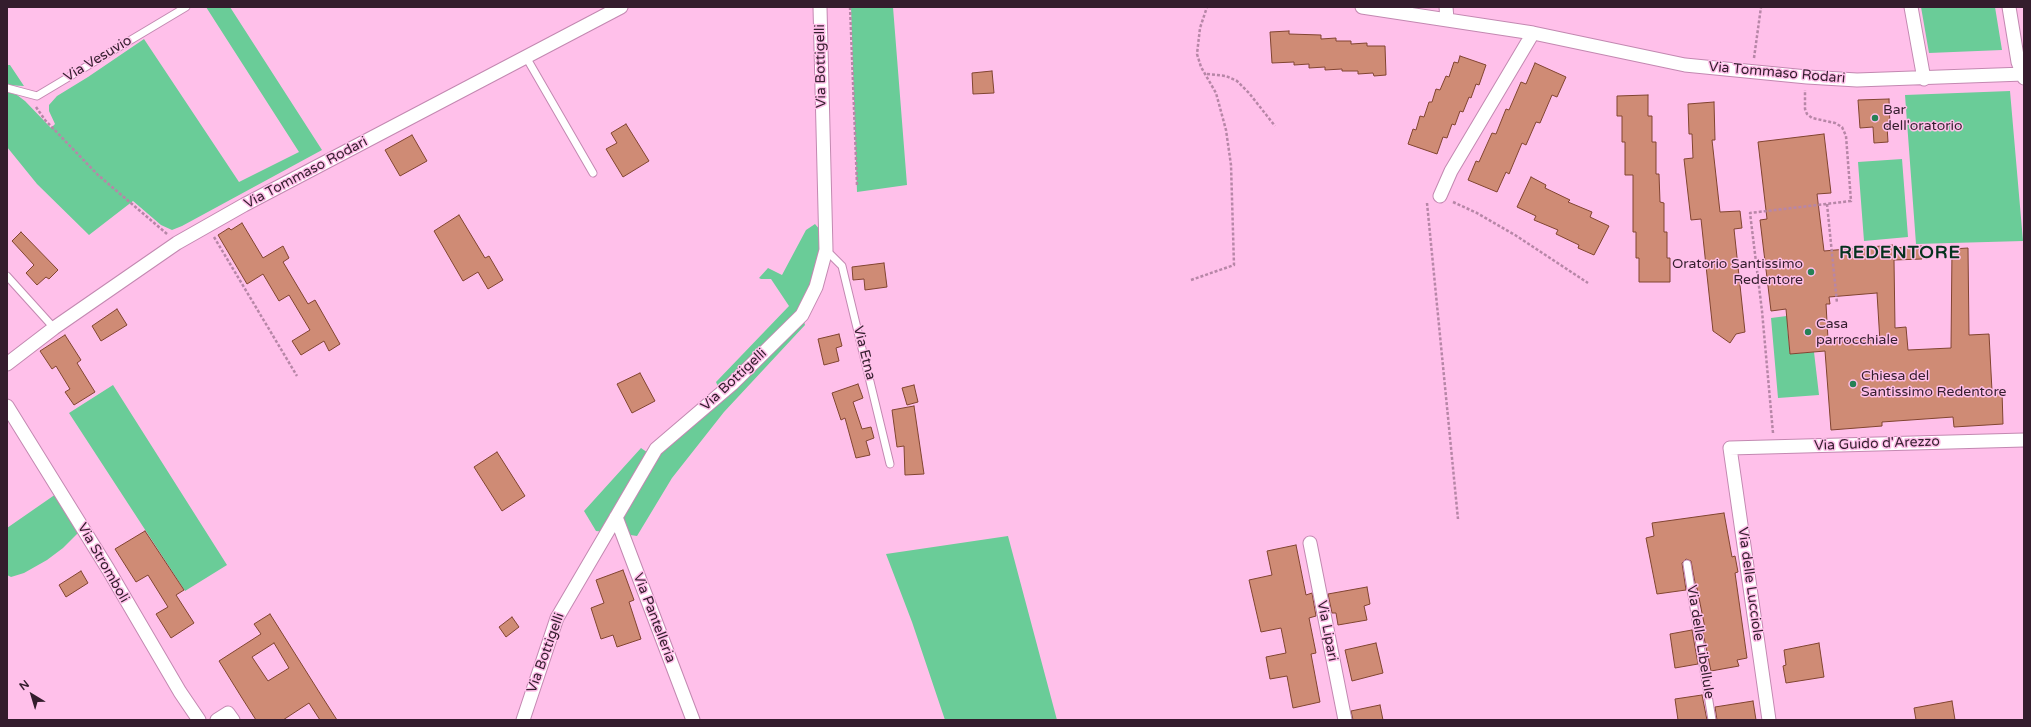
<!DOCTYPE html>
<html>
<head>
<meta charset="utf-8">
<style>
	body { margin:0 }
	#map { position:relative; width:2031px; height:727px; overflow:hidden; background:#ffc0ea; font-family:"Varela Round",sans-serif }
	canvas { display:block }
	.frame { position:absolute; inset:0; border:8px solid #341d2d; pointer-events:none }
	.north { position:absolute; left:12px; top:675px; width:40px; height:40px; -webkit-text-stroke:3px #ffc0ea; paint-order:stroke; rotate:322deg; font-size:11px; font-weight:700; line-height:16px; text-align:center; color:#341d2d }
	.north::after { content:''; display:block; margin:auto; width:14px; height:18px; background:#341d2d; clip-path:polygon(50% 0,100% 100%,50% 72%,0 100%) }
</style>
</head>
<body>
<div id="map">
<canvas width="2031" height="727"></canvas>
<div class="frame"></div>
<div class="north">N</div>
</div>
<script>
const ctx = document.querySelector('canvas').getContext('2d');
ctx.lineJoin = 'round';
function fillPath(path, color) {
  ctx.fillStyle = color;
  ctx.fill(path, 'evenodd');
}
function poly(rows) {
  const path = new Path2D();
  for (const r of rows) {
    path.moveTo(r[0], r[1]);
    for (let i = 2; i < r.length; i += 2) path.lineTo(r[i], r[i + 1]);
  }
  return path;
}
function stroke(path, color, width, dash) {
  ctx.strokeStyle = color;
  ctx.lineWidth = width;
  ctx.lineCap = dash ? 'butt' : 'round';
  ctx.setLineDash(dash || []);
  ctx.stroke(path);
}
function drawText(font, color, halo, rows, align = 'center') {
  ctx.font = font + ' "Varela Round",sans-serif';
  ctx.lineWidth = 3;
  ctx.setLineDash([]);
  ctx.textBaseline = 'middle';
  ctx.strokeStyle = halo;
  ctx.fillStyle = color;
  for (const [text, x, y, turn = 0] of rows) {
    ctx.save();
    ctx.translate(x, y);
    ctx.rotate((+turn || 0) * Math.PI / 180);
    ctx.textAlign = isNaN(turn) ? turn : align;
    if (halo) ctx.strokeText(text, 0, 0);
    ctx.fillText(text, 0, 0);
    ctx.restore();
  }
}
fillPath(poly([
	[206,7,230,7,322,150,182,226,172,230,161,225,133,201,89,235,37,184,7,147,7,92,17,95,25,101,51,128,55,124,49,111,49,105,57,96,88,77,144,39,239,182,299,152],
	[851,7,893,7,907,185,857,192],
	[1921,7,1995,7,2002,50,1929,53],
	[7,65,10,65,24,86,7,85],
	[2010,91,2023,241,1916,244,1905,95],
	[1902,159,1908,237,1864,241,1858,162],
	[815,224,821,231,824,241,811,286,798,313,719,389,716,382,789,306,771,279,761,279,759,278,768,268,782,275,806,230],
	[1826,311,1827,322,1787,325,1790,354,1814,352,1819,395,1778,398,1771,318],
	[802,315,805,325,724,412,672,478,637,536,624,534,618,517,659,450],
	[113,385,227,565,185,591,69,413],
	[641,448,651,455,606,532,596,531,584,511],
	[56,494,79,532,63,548,47,560,24,573,11,577,7,575,7,528],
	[1008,536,1057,720,945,720,912,622,886,554]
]), '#6acc98');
const building = poly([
	[1289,31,1289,34,1321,35,1321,39,1336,38,1336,41,1351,41,1351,44,1367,43,1367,46,1385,46,1386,75,1374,76,1373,73,1358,74,1358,71,1342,71,1342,69,1325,70,1325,67,1309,68,1309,64,1294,65,1294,62,1272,63,1270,32,1289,31],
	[1460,56,1486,65,1479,85,1476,84,1471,98,1469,97,1463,112,1460,111,1455,125,1452,124,1447,138,1443,137,1437,154,1408,144,1413,129,1416,130,1420,116,1424,117,1429,102,1432,102,1436,89,1440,90,1446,76,1449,77,1454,62,1458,63,1460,56],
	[1535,63,1566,77,1557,97,1552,95,1540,123,1536,122,1526,145,1522,143,1509,174,1506,172,1497,192,1468,180,1476,161,1479,162,1492,133,1496,134,1506,109,1509,110,1521,82,1526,84,1535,63],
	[992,71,994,93,973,94,972,73,992,71],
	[1648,95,1648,116,1652,116,1652,142,1656,142,1656,174,1659,174,1660,202,1664,203,1664,232,1667,232,1667,258,1670,258,1670,282,1639,282,1639,258,1636,258,1636,232,1633,232,1633,175,1625,175,1625,142,1622,142,1622,116,1617,116,1617,96,1648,95],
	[1889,99,1890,126,1887,126,1888,142,1874,143,1873,127,1860,128,1858,100,1889,99],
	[1714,102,1715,140,1712,140,1720,212,1740,211,1742,228,1734,229,1745,332,1736,334,1730,343,1713,331,1701,219,1691,220,1684,159,1693,158,1692,134,1689,134,1688,104,1714,102],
	[626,124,649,161,623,177,606,149,617,143,611,133,626,124],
	[1824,134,1831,193,1817,194,1824,251,1893,245,1893,248,1922,246,1922,259,1894,260,1895,328,1906,327,1908,350,1951,348,1952,249,1968,248,1969,335,1989,334,1992,391,2002,391,2003,424,1954,427,1953,417,1882,422,1882,426,1831,430,1825,351,1790,354,1786,309,1771,311,1760,220,1767,219,1758,142,1824,134],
	[1877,293,1880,342,1857,338,1842,342,1842,338,1828,339,1826,304,1830,304,1829,297,1877,293],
	[412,135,427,161,400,176,385,150,412,135],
	[1531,177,1546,185,1545,188,1570,200,1568,202,1592,212,1590,217,1609,226,1594,255,1578,248,1579,245,1556,234,1558,230,1534,220,1536,216,1517,207,1531,177],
	[459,215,485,258,489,256,503,280,488,289,478,272,463,281,434,231,459,215],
	[242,223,263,258,283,246,289,258,283,262,308,304,315,300,340,344,329,351,324,341,301,355,292,341,310,330,289,295,279,301,263,274,247,284,218,235,229,228,231,230,242,223],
	[21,232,58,270,49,279,46,277,37,285,26,273,34,265,12,241,21,232],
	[884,263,887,287,865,290,864,279,853,280,852,267,884,263],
	[117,309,127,325,101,341,92,326,117,309],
	[839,334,842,346,836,348,839,361,824,365,818,339,839,334],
	[65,335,81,360,77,363,95,392,74,405,65,392,70,389,56,366,52,369,40,351,65,335],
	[640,373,655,401,632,413,617,384,640,373],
	[858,384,863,398,853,402,862,429,871,427,874,438,866,441,870,455,856,458,845,418,841,420,832,393,858,384],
	[914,385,918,402,907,405,902,388,914,385],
	[914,406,924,474,905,475,904,446,897,447,892,410,914,406],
	[497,452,525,496,502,511,474,467,497,452],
	[1724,513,1732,557,1735,556,1738,572,1735,573,1747,658,1737,660,1739,666,1711,671,1702,628,1705,628,1697,588,1696,588,1691,561,1686,559,1682,563,1686,590,1657,594,1646,538,1654,536,1652,523,1724,513],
	[145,531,184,590,176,595,194,623,171,638,156,614,168,607,148,575,136,582,115,549,145,531],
	[1296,545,1306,595,1312,593,1316,616,1309,618,1316,653,1311,654,1320,702,1293,708,1287,676,1270,679,1266,657,1286,653,1281,628,1261,632,1249,580,1272,575,1267,551,1296,545],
	[623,570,634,600,629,602,641,639,617,647,613,635,601,639,591,608,604,603,596,580,623,570],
	[81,571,88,583,66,597,59,585,81,571],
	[1367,587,1370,604,1364,606,1367,620,1338,625,1336,613,1332,613,1328,594,1367,587],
	[270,614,321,695,337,720,320,720,309,703,283,720,256,720,242,698,219,661,261,634,254,624,270,614],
	[274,643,289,668,268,681,252,657,274,643],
	[512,617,519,627,506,637,499,627,512,617],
	[1692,630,1698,664,1675,668,1670,634,1692,630],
	[1376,643,1383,673,1352,681,1345,650,1376,643],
	[1819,643,1824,677,1786,683,1783,666,1786,665,1784,650,1819,643],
	[1702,695,1707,720,1678,720,1675,699,1702,695],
	[1753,701,1756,720,1717,720,1715,707,1753,701],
	[1952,701,1955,720,1916,720,1914,708,1952,701],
	[1380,705,1383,720,1353,720,1351,711,1380,705]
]);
fillPath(building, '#cf8b75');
stroke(building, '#814430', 1);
const lane = poly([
	[526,57,593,173],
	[7,88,37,96,186,7],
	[826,250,842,266,890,464],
	[7,276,54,328],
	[1687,564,1712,720]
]);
const street = poly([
	[1362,7,1533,33,1685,65,1807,77,1857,80,2024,74],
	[1446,7,1447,19],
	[1911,7,1924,79],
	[2009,7,2018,62,2024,78],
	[1440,196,1451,171,1533,33],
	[7,364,54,328,177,243,244,205,621,7],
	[7,406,108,569,180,692,199,720],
	[616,517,693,720],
	[1310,543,1345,720],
	[217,720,228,713,233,720],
	[523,720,557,618,656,449,732,384,802,315,816,287,826,250,820,7],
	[1769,720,1730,448,2024,440]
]);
stroke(lane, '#c388b1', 9);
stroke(street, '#c388b1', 15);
stroke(poly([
	[850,7,857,185],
	[1754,58,1761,7],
	[1207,74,1226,76,1237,81,1249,93,1275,126],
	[36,107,45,120,98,175,167,234],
	[1453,202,1477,213,1515,235,1588,283],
	[1427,203,1458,519],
	[1827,204,1837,303],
	[214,237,297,376],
	[1191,280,1234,265,1231,165,1226,130,1216,93,1201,67,1197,54,1200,28,1207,7],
	[1773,433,1762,311,1750,213,1851,201,1846,136,1842,127,1835,123,1812,118,1807,114,1805,109,1805,90]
]), '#b786a7', 2.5, [3, 2]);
stroke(lane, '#fff', 7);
stroke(street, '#fff', 13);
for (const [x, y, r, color] of [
	[1875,118,4,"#268156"],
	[1811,272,4,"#268156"],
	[1808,332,4,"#268156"],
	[1853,384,4,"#268156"]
]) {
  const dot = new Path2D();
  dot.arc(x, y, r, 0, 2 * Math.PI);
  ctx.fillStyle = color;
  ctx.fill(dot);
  stroke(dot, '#ffc0ea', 1.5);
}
drawText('14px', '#341d2d', '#ffc0ea', [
	["Via Vesuvio",98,59,-31],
	["Via Bottigelli",821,66,-91],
	["Via Tommaso Rodari",1777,73,5],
	["Via Tommaso Rodari",306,173,-28],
	["Via Etna",864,353,76],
	["Via Bottigelli",734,380,-43],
	["Via Guido d'Arezzo",1877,444,-2],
	["Via Stromboli",103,563,60],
	["Via delle Lucciole",1750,584,82],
	["Via Pantelleria",654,618,69],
	["Via Lipari",1327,631,79],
	["Via delle Libellule",1700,642,81],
	["Via Bottigelli",546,653,-70]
]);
drawText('14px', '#341d2d', '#ffc0ea', [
	["Bar",1883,110],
	["dell'oratorio",1883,126],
	["Oratorio Santissimo",1803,264,"right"],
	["Redentore",1803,280,"right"],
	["Casa",1816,324],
	["parrocchiale",1816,340],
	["Chiesa del",1861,376],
	["Santissimo Redentore",1861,392]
], 'left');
ctx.letterSpacing = '1px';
drawText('bold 18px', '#05321e', '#ffc0ea', [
	["REDENTORE",1900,253]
]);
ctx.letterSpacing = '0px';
</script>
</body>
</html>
